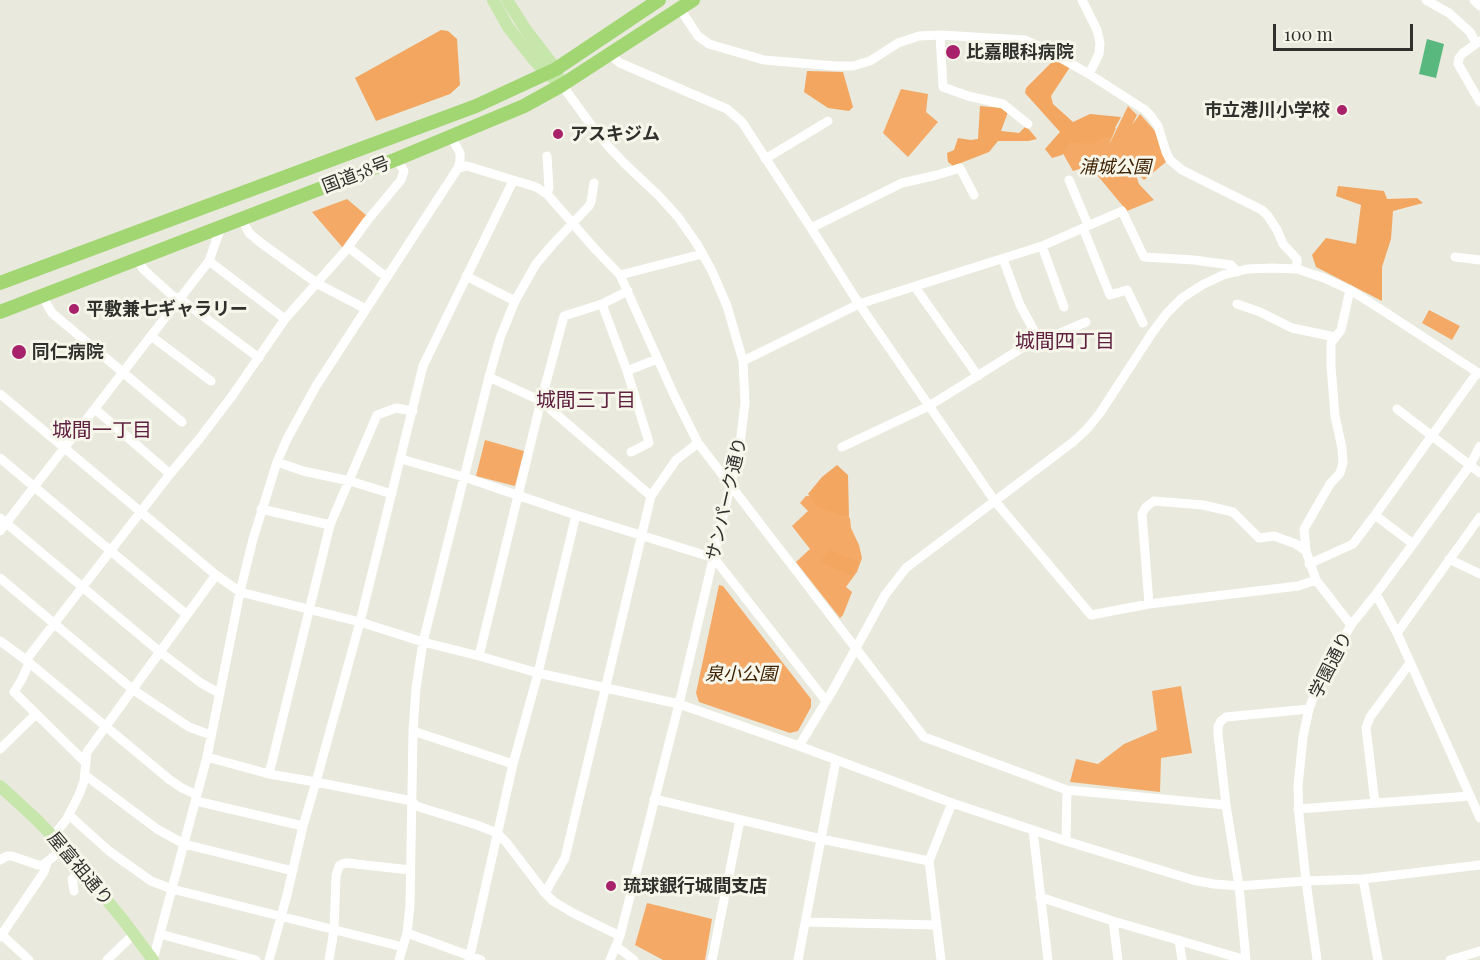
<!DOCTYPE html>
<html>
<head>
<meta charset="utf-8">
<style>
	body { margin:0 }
	#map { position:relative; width:1480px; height:960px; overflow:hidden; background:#e9e9dd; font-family:"Playfair Display",serif }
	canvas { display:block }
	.scale { position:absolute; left:1273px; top:24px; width:140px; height:27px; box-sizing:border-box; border:3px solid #30302c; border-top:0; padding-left:8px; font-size:18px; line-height:21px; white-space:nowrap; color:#30302c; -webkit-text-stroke:4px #f6f6eb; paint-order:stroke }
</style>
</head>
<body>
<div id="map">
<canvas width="1480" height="960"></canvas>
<div class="scale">100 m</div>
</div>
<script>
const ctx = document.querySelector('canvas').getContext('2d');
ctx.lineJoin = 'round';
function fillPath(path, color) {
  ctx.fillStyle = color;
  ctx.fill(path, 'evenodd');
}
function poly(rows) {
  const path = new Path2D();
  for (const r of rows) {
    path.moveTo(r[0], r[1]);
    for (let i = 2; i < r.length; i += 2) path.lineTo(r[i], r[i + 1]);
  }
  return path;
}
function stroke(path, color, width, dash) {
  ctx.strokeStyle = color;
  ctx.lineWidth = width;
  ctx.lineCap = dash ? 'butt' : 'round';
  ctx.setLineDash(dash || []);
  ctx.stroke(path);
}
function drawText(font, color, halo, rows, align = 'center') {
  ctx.font = font + ' "Playfair Display","Noto Sans JP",serif';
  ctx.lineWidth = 6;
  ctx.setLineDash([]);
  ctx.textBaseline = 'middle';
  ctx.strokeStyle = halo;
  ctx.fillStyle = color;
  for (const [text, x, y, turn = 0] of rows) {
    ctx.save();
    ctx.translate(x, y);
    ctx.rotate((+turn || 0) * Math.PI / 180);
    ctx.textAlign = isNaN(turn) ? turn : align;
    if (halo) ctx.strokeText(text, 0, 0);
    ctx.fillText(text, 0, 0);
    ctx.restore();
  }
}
fillPath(poly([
	[901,89,928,94,926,112,938,122,908,157,883,133],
	[1128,106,1137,115,1132,125,1140,114,1156,132,1166,162,1144,180,1138,174,1136,175,1139,184,1154,200,1127,211,1092,169,1092,154,1089,166,1073,171,1062,152,1068,138,1104,123,1116,128,1108,147],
	[347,199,367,216,343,248,312,212],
	[1429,310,1460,326,1452,340,1422,323],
	[485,440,524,451,515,486,476,476],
	[806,496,812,496,850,518,851,528,859,545,862,558,857,572,846,587,852,592,843,615,840,618,796,562,810,549,792,526,808,511,800,503],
	[719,585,723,586,811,699,811,707,798,731,790,733,699,702,696,693],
	[1181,686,1192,753,1161,758,1160,792,1070,782,1076,759,1098,764,1124,744,1157,730,1152,691],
	[647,903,712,919,705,960,663,960,635,945]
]), '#f4aa66');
fillPath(poly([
	[441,30,448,31,457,39,460,85,450,94,376,121,355,78],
	[1055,59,1070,67,1051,96,1053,104,1073,122,1090,114,1121,117,1111,135,1091,144,1070,142,1062,155,1052,158,1045,149,1060,132,1025,93,1026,88],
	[807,71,843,72,853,107,849,111,828,108,804,92],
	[980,106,1001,108,1008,112,1001,131,1019,133,1026,126,1037,139,1028,141,998,141,989,152,953,166,948,162,947,153,954,150,958,138,971,140,978,139],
	[1338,186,1384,191,1387,199,1417,198,1423,203,1393,211,1391,239,1382,267,1382,301,1316,267,1312,255,1326,238,1356,244,1361,205,1336,196],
	[837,465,848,475,849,517,817,507,808,494,822,477],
	[829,550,860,562,851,576,820,562]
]), '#f2a65f');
fillPath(poly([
	[1427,39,1444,44,1436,78,1419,74]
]), '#59b87e');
stroke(poly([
	[1082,0,1097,30,1100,43,1099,54,1089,74],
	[1426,0,1449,13,1470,32,1476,43],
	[1474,0,1480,6],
	[680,9,698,36,709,44,764,60,835,66,853,66,870,61,898,43,919,36,940,35,1025,40,1043,48,1089,74,1145,110,1151,116,1158,126,1166,152,1170,160,1182,170,1262,210,1268,216,1277,230,1283,244,1297,259,1297,269],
	[940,35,943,87,968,96,1003,104,1028,124],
	[1480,41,1463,53,1459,58,1458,64,1480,102],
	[609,54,620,63,727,109,742,122,811,228,859,304,994,500,1091,615,1149,604,1298,586,1316,580],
	[562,85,591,125,608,146,624,163,659,196,678,217,697,244,712,271,727,306,743,361,745,403,740,444,679,704,620,936,610,960],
	[765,159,828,121],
	[458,168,467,166,536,187,547,194,595,249,620,275,674,395,698,443,924,737,1067,790,1226,805],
	[1069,180,1088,225],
	[547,194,549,188,547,156],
	[242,219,249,233,261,243,318,284,366,309],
	[811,228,902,183,937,175,960,168,974,195],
	[1083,228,1110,295,1127,290,1143,323],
	[1042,246,1064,307],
	[348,247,381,273,387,276],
	[1455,257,1480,260],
	[137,259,144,270,174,297,179,298,259,358],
	[1003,259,1020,305,1038,338],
	[209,261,285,319],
	[620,275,702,254],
	[466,276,515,301],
	[915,287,978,376],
	[1350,290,1341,330,1331,343,1331,366,1335,416,1342,448,1343,463,1340,473,1330,484,1304,529,1306,551,1316,580,1351,625],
	[42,296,52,313,182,422],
	[602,304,627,371,648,439,649,443,631,452],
	[1237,304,1260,312,1292,328,1335,337],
	[151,336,211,381],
	[743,361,859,304,1042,246,1122,211,1144,257,1194,260,1231,265,1237,272],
	[627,371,657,359],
	[489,377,541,401,651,496],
	[0,394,216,575,240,592,360,622,423,642,479,656,538,673,679,704,799,746,952,803,1066,841,1193,880,1214,884,1239,886,1306,881,1363,879,1480,865],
	[95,409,170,474],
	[1397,409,1480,473],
	[842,447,929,406,1038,338,1044,340,1086,322],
	[0,458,187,615],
	[401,459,464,477,576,515,714,558,826,701],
	[277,462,303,471,350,481,392,494],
	[261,509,330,525],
	[1375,515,1413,544],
	[0,518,160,652,201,683,219,693],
	[0,531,209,261,221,227],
	[1449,559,1480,574],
	[1309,564,1353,544,1375,515,1477,373],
	[0,578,132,689,189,727,211,735],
	[1376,594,1397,633,1480,818],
	[1149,604,1142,514,1146,507,1154,501,1203,505,1233,512,1259,538,1274,536,1296,544,1306,551],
	[1397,633,1480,517],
	[0,641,26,660],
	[479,656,541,401,564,316,602,304,628,291],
	[29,663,22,679,14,692,86,763],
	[413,731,513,764],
	[799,746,833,690,885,595,906,568,1073,442,1087,429,1100,413,1152,333,1167,313,1182,298,1202,285,1223,275,1247,269,1272,268,1297,269,1324,278,1350,290,1385,312,1480,374],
	[0,749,36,714],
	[207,757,269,774,316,782,412,801,416,806,477,825,497,833,506,842,545,893,553,901,573,913,620,936],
	[269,774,330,525,377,415,396,408,413,411],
	[85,775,157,829,184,844,293,871],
	[197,795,182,788,170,780,26,660,170,474,200,438,232,396,285,319,346,250,367,221,401,180,404,171,397,159],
	[654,799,821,839,929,861],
	[196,801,303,826],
	[1375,803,1366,728,1370,717,1410,663],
	[1298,809,1470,796],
	[69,815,109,851,151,881,172,889,403,947],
	[1033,830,1048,960],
	[53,836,66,820,79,795,84,781,87,752,216,575],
	[1066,841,1067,790],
	[0,860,7,856,12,856,38,865,43,865,64,848],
	[1363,879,1378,960],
	[74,891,72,879,82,870],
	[545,893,565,858,651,496,676,460,698,443],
	[1040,897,1113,921,1246,960],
	[1113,921,1118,960],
	[806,922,936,925],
	[0,933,29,960],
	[407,933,481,960],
	[160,934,256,960],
	[0,937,44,872,47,863],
	[1179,940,1182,960],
	[616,946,634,960],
	[107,960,134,934],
	[153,960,207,757,240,592,253,539,277,462,287,439,316,386,458,168,460,161,460,153,451,136],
	[269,960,287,895,303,826,316,782,360,622,423,366,513,181],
	[329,960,334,930,336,876,339,866,342,864,347,863,410,870],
	[399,960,407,933,410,905,413,731,416,688,423,642,489,377,500,338,515,301,536,264,553,244,589,206,591,202,594,183],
	[469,960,513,764,537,677,576,515],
	[712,960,740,820],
	[798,960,836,760],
	[941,960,929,861,952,803],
	[1246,960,1239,886,1226,805,1218,734,1218,726,1221,721,1226,717,1309,709],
	[1317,960,1306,881,1299,815,1298,786,1303,737,1309,709,1319,682,1351,625,1376,594,1413,544,1470,465,1480,446],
	[1450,960,1480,951]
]), '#fff', 9);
stroke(poly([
	[493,0,508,27,533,59,547,74,562,85],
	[507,0,526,30,556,69,558,76],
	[0,786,36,819,64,848,124,921,153,960]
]), '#c7e6ab', 12);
stroke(poly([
	[0,283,476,106,556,69,659,0],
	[0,312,397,159,524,106,562,85,693,0]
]), '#a2d673', 14);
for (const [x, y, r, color] of [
	[953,52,8,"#a8226b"],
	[1342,110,6,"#a8226b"],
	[558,134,6,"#a8226b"],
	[74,309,6,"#a8226b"],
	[19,352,8,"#a8226b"],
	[611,886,6,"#a8226b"]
]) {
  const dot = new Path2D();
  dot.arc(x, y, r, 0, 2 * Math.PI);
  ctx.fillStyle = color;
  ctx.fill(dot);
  stroke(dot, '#f6f6eb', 2);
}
drawText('bold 18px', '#30302c', '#f6f6eb', [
	["比嘉眼科病院",966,52],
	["市立港川小学校",1330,110,"right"],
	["アスキジム",570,134],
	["平敷兼七ギャラリー",86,309],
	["同仁病院",32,352],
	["琉球銀行城間支店",623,886]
], 'left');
drawText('italic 18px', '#3e2102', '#f6f6eb', [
	["浦城公園",1115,167],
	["泉小公園",741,674]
]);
drawText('18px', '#30302c', '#f6f6eb', [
	["国道58号",356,175,-21],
	["サンパーク通り",727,499,-77],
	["学園通り",1331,665,-63],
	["屋富祖通り",80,869,50]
]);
drawText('20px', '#5f1f3e', '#f6f6eb', [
	["城間四丁目",1065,342],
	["城間三丁目",586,401],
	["城間一丁目",102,431]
]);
</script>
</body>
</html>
